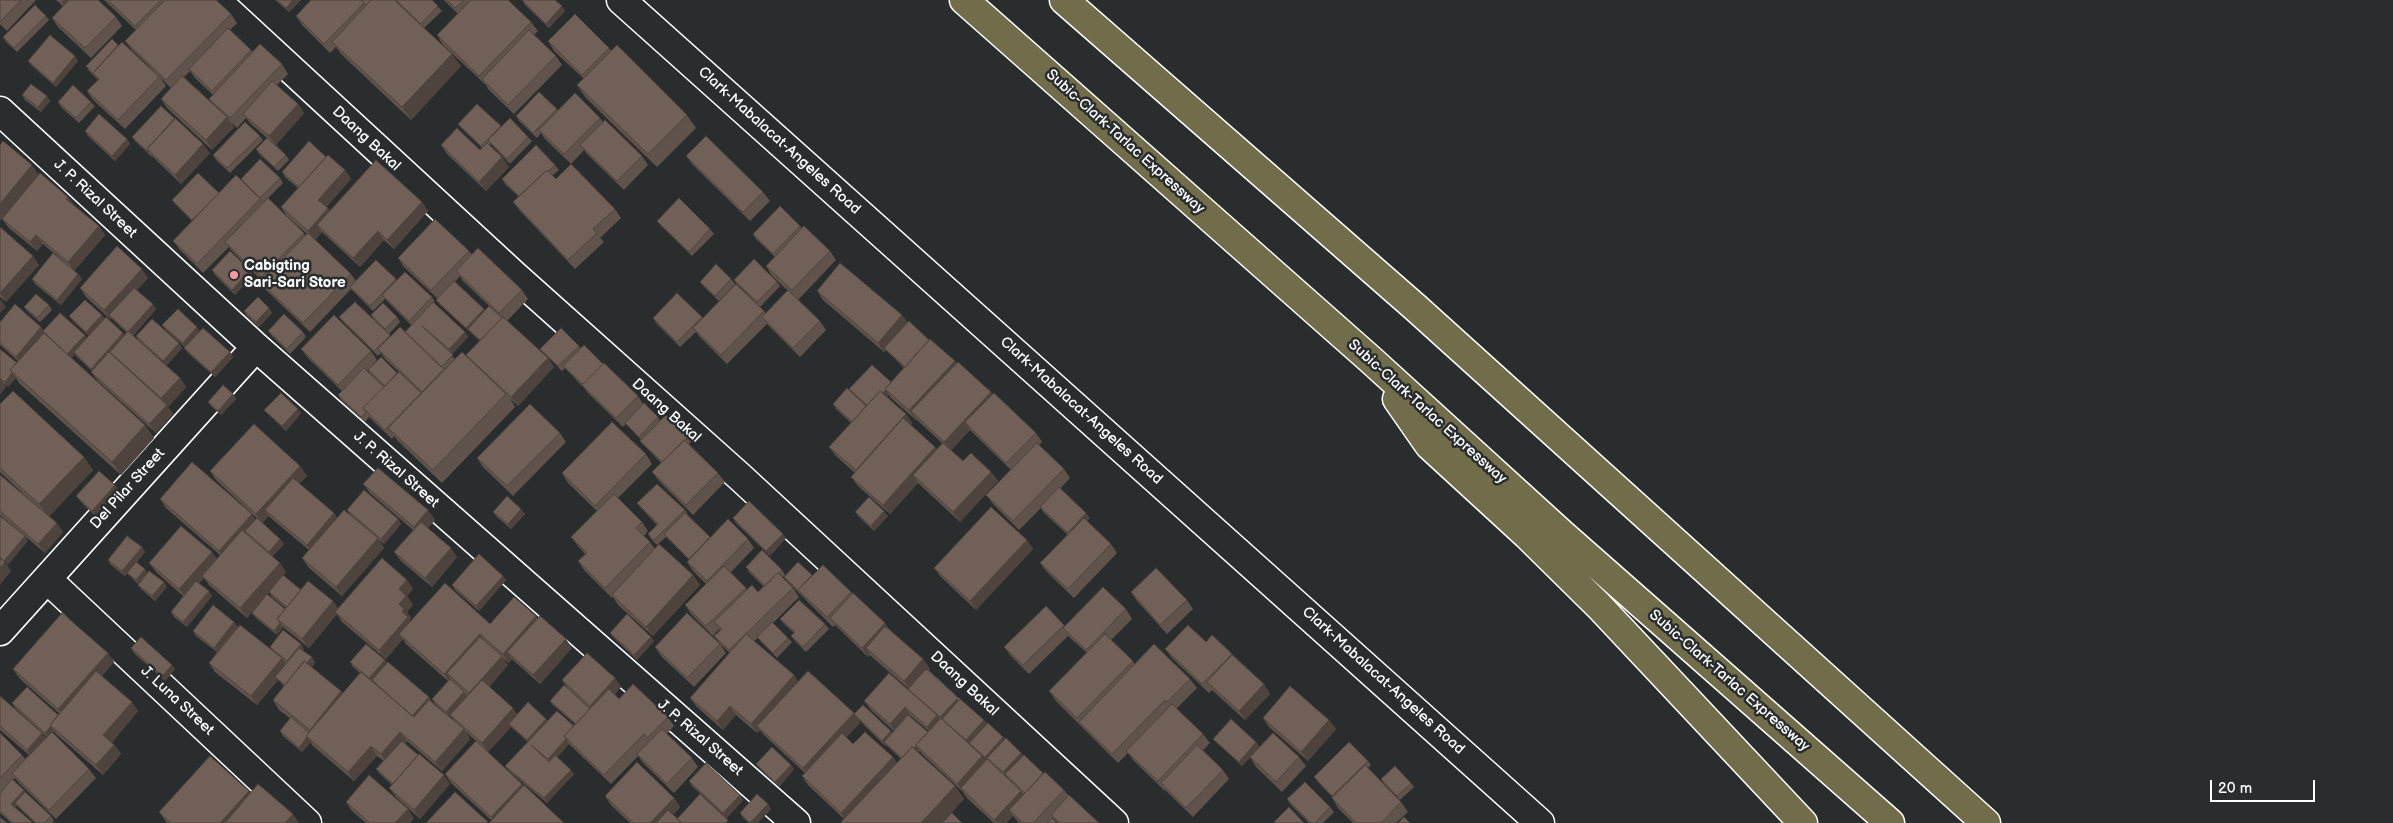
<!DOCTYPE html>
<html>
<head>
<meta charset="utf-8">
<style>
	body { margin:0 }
	#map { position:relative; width:2393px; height:823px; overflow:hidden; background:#2a2d2e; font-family:"Balsamiq Sans",sans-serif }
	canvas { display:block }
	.scale { position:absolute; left:2210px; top:780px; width:105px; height:22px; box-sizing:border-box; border:2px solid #fff; border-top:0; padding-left:6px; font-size:15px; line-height:18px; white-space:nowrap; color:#fff; -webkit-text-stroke:4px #2a2d2e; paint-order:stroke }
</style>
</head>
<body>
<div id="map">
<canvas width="2393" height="823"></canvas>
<div class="scale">20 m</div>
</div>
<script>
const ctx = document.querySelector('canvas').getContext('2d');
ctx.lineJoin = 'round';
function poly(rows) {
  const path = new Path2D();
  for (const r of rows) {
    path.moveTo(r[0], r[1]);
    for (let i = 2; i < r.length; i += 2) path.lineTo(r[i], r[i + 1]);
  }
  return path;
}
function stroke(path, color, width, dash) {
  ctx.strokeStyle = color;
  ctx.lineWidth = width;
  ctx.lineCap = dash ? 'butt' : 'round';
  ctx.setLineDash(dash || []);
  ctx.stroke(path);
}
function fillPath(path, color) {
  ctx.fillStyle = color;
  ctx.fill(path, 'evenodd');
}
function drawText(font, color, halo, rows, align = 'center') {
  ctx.font = font + ' "Balsamiq Sans",sans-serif';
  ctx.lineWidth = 5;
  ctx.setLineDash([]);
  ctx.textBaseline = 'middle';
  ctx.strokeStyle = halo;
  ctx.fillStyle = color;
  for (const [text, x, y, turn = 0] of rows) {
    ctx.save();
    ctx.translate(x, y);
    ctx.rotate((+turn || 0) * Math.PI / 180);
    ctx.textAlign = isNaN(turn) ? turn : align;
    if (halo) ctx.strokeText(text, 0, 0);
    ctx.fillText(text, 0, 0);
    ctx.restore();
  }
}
const minor = poly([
	[216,0,514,275,739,476,1114,823],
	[0,111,256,347,796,823],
	[47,579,307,823],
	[0,631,256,347]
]);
const tertiary = poly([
	[621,0,1540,823]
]);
const motorway = poly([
	[964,0,1371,360,1562,534,1890,823],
	[1064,0,1415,307,1986,823],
	[1397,399,1429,445,1527,535,1599,606,1803,823]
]);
stroke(minor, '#fff', 31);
stroke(tertiary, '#fff', 31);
stroke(motorway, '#fff', 31);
stroke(minor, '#2a2d2e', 28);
stroke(tertiary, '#2a2d2e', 28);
stroke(motorway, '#716d4b', 28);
fillPath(poly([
	[0,0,36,0,7,31,0,24],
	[56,0,98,0,116,17,122,26,91,58,58,27,52,18,63,6],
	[104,0,216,0,231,14,237,23,230,30,253,52,282,64,288,74,277,85,298,104,304,113,276,145,286,155,289,160,278,171,259,154,256,149,267,138,250,123,246,118,237,128,231,122,234,127,212,150,167,108,161,99,171,88,160,77,166,86,125,129,93,100,87,91,98,80,89,71,86,66,118,45,154,71,132,50,125,41,136,30],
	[190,71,195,78,213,95,209,99,213,104,184,77],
	[275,0,301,0,289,12],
	[311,0,394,0,410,15,394,0,432,0,442,11,424,28,461,66,411,120,341,54,336,47,330,53,302,25,296,16],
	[444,0,508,0,531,22,538,31,534,35,556,56,562,65,514,114,488,89,486,85,443,45,437,35,458,14],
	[522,0,565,11,549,28,525,5],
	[46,16,49,20,17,52,6,42,3,37],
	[548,41,609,48,611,51,687,115,696,128,657,167,586,98,577,85,584,79,554,51],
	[28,61,78,61,56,87,31,65],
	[22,95,47,96,50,101,41,112,25,100],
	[58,102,91,102,95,106,79,123,61,107],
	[477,104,501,127,528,137,532,141,510,164,491,144,490,145,502,157,509,167,486,191,447,154,441,145,480,150,482,148,461,128,458,124],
	[557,109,558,111,600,118,603,122,642,156,648,165,624,190,587,154,584,150,571,164,545,139,541,133,537,138,519,121,516,116],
	[85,131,127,139,130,144,115,161,88,136],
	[260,136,263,140,230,173,216,160,213,155],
	[132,137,210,153,181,184,152,156,152,157,135,141],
	[686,156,763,192,770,201,750,221,693,165],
	[326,157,345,170,351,179,326,207,330,210,422,202,428,211,394,249,384,240,360,267,322,232,315,240,351,274,356,281,376,260,397,280,432,297,435,302,434,303,465,332,468,337,452,354,444,347,455,359,468,358,480,341,440,305,436,300,438,299,404,267,398,258,469,251,471,255,522,290,528,299,507,321,548,358,554,367,518,406,510,399,515,407,442,483,398,441,394,436,392,439,369,417,365,422,341,400,338,395,342,391,308,358,301,349,371,351,377,360,367,371,384,387,371,375,368,370,397,373,399,372,385,359,381,353,378,356,343,322,339,317,390,335,391,336,406,333,411,325,385,299,373,311,351,289,310,332,267,291,260,282,262,281,232,251,229,247,203,273,180,250,173,241,192,221,175,204,172,200,219,193,243,182,280,178,283,183,268,198,305,235,307,234,287,216,281,207,298,188,285,177,282,172],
	[460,276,462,280,502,318,485,311,455,282],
	[555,165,559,170,552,176,556,179,615,209,621,218,600,238,604,242,575,269,520,211,513,202,519,197,505,184,502,179],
	[68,197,74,205,99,226,105,235,74,271,78,274,82,279,61,305,35,284,32,279,63,261,43,244,37,251,9,228,2,219],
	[657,221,710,229,714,234,692,256,661,226],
	[800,226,802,228,830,251,836,260,798,300,772,276,766,266,775,257,756,239,753,234],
	[0,227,33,256,39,265,6,302,0,297],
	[212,270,253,275,235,295,215,275],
	[148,278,137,290,156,309,133,336,180,378,186,387,168,407,173,414,156,433,98,381,91,372,92,371,77,357,75,354,71,358,145,425,154,438,121,475,19,383,16,378,8,387,4,383,6,387,0,394,0,349,17,363,18,361,0,345,0,322,44,330,85,335,87,338,89,336,73,321,69,316,104,318,125,335,127,333,111,318,110,319,86,297,80,288],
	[731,279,735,284,719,301,703,286,700,282],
	[734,280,777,282,780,286,760,307,737,284],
	[817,291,902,315,908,323,929,340,1036,433,1042,442,1039,445,1064,469,1070,478,1060,489,1090,518,1087,521,1111,544,1117,553,1074,598,1047,572,1040,563,1068,535,1043,512,1041,508,1019,530,993,504,986,495,1011,470,970,430,951,450,963,461,991,472,998,481,960,522,918,483,890,514,858,486,851,477,855,473,836,456,829,447,851,423,836,409,833,404,853,393,849,389,891,382,904,368,886,350,884,352,823,300],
	[889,395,891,398,916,420,916,419,942,443,937,449,911,425,912,423,906,414,887,397],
	[49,305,52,310,40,322,28,312,24,307],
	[269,308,272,313,259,327,247,316,244,311],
	[764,311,766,314,820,321,826,330,800,357,767,324,727,364,700,337,696,332,680,347,656,323,653,318,702,317,703,318],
	[371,315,397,317,400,322,389,334,374,320],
	[162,325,200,331,230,352,233,357,215,377,188,353,184,348,185,347,166,330],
	[268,331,303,332,306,337,290,354,272,336],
	[136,336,179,343,182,348,167,365,139,341],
	[579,346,581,348,603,364,638,396,643,404,658,417,660,421,688,437,691,442,689,444,718,473,725,482,693,515,659,481,652,472,661,463,644,445,641,440,626,424,623,427,589,394,584,388,565,368,562,371,540,349],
	[233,394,236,399,221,415,212,407,208,402],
	[0,404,84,457,93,470,49,516,63,532,45,553,0,515,0,475,30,500,0,472],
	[264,410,301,413,286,431,268,414],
	[560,433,566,442,513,496,483,467,477,458],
	[646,454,652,464,618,498,642,522,648,531,644,536,650,542,655,549,693,575,700,585,653,636,618,605,613,597,612,598,584,570,578,561,585,554,578,546,571,537,597,511,568,483,562,473],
	[210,471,307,476,299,483,334,513,337,518,350,514,347,510,398,519,401,524,384,544,378,539,384,548,342,596,309,568,302,558,309,550,272,519,269,516,262,523,284,544,272,557,280,563,286,572,283,575,301,590,333,601,338,609,407,580,413,589,407,596,413,605,407,612,411,618,409,620,411,622,490,624,536,616,537,618,572,648,540,684,512,659,509,663,503,658,508,665,489,687,517,714,546,719,548,721,574,726,575,724,553,705,550,701,568,689,562,680,615,678,621,687,615,694,619,699,668,717,674,726,667,734,692,758,698,767,674,793,644,764,638,756,611,784,569,744,557,757,574,774,547,803,509,771,505,766,528,742,511,727,488,752,523,786,491,820,451,783,445,774,476,741,466,732,470,739,442,771,407,741,405,744,450,784,420,819,396,797,389,788,392,785,380,774,376,769,384,761,377,756,354,781,312,745,311,742,302,752,283,736,280,731,290,718,279,710,273,700,284,686,278,680,257,705,215,672,209,663,217,652,196,636,193,631,234,622,238,627,273,651,270,647,304,649,303,650,315,662,312,667,343,693,360,673,353,667,350,662,385,660,387,663,429,697,432,702,455,722,451,716,450,717,435,704,432,699,448,681,406,644,403,639,386,659,342,622,337,614,309,648,283,627,277,635,256,618,252,613,285,609,286,608,272,597,269,592,271,590,247,618,209,585,204,578,199,583,209,591,212,596,187,627,174,617,171,612,183,596,156,572,149,563,212,552,217,559,220,555,166,508,160,499,256,519,261,522,216,480],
	[363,484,428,510,435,520,428,528,457,557,432,587,401,561,394,552,413,530,370,493],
	[119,490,95,516,80,501,76,496],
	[637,503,685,510,688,515,710,537,748,539,754,548,731,572,747,589,758,592,764,587,749,572,746,567,782,570,785,575,812,575,851,592,889,629,923,659,930,669,928,670,959,700,984,720,987,724,1003,737,1043,773,1064,790,1069,796,1099,823,1058,823,1053,818,1052,819,1057,823,1019,823,1013,816,1006,823,994,823,967,798,963,792,922,754,920,751,918,752,955,786,964,799,942,823,844,819,808,785,802,776,805,773,764,735,760,730,757,733,736,715,723,730,697,707,690,698,730,653,721,645,714,636,720,630,719,629,713,636,691,614,685,605,706,584,693,571,687,562,689,560,666,537,657,545,651,539,648,534,657,525,641,508],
	[785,575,784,577,787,581,833,627,835,625,868,657,870,655,872,657,909,689,910,692,864,701,871,710,894,731,892,733,891,731,854,714,858,719,885,746,886,745,901,759,897,763,893,757,853,744,846,737,860,723,854,713,798,682,794,675,754,641,758,638,761,642,777,658,792,642,773,623,799,597,793,588,782,578],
	[911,716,929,731,928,732,910,717],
	[970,744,973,748,987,760,986,761,982,756,969,745],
	[521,509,525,514,511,529,497,517,493,512],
	[855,512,888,516,874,531,859,517],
	[733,518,786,538,770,556,736,523],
	[1027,540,1033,549,976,610,941,577,934,568],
	[142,547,145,552,137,562,145,569,147,572,167,587,155,601,141,589,138,585,138,584,131,577,128,573,125,576,111,565,108,560],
	[503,576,506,580,479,611,455,590,452,585],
	[1131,592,1187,600,1193,609,1167,634,1137,601],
	[1126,609,1132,619,1111,640,1135,664,1190,679,1197,688,1176,709,1203,734,1210,743,1203,750,1223,770,1229,779,1193,817,1165,790,1164,790,1133,760,1128,753,1118,763,1056,701,1049,691,1087,653,1068,636,1029,674,1011,656,1004,647,1064,625,1065,626],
	[780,619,825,624,829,629,806,652,795,641,791,636,794,633,784,624],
	[610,633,651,637,654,641,637,660,613,637],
	[1212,635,1264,684,1270,694,1245,720,1212,690,1209,693,1172,658,1165,649,1206,642],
	[720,644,726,653,694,687,661,656,655,647],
	[131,648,175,669,165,681,134,653],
	[108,653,114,662,102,676,138,711,112,742,114,745,121,754,103,775,56,734,54,731,52,733,89,769,96,778,56,819,18,782,15,778,13,780,51,816,54,821,52,823,35,823,17,806,15,807,33,823,11,823,0,813,0,733,22,755,25,759,29,755,0,730,0,696,42,733,46,738,47,737,15,708,12,703,58,715,59,713,19,678,13,669],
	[1263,718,1329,720,1336,729,1308,761,1269,727],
	[1213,739,1260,747,1242,766,1217,743],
	[1250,757,1299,757,1306,766,1282,792,1256,767],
	[1368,761,1371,765,1368,768,1401,802,1408,812,1396,823,1353,823,1338,808,1332,798,1333,798,1317,781,1314,777],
	[756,764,794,769,779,787,760,769],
	[1381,779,1411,783,1414,787,1400,800,1384,784],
	[689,781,740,795,743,800,727,818,692,786],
	[249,791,250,793,299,823,167,823,159,812],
	[605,796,674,798,680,807,673,815,677,819,730,823,630,823,611,805],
	[1287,799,1330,807,1334,812,1323,823,1309,823,1290,804],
	[346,802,414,818,410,823,366,823,352,811],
	[768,804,771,809,758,823,749,823,743,818,740,813]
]), '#60534b');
fillPath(poly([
	[64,0,79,0,69,11,62,2],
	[293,0,301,0,289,12,286,8],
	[562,6,565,11,549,28,546,24],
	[452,54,461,66,411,120,402,107],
	[75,56,78,61,56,87,53,83],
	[47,96,50,101,41,112,38,107],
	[298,104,304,113,276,145,269,136],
	[227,117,234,127,212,150,206,140],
	[127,139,130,144,115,161,112,156],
	[203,144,210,153,181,184,175,175],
	[502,157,509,167,486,191,479,182],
	[32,165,39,175,0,221,0,204],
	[345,170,351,179,325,209,318,200],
	[68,197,75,206,66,199],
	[422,202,428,211,394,249,387,240],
	[328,208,335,218,317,225,322,232,314,240,308,231],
	[99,226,105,235,74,271,68,262],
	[378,231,384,240,360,267,353,258],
	[36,235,43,244,37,251,30,242],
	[33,256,39,265,6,302,0,293],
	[142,269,148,278,112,318,109,315,111,318,110,319,104,310],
	[250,270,253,275,235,295,232,290],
	[78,274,82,279,61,305,57,300],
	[0,299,6,307,0,313],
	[153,304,156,309,131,337,128,332],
	[269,308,272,313,259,327,256,322],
	[484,309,487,314,468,329,470,332,466,328],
	[102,315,105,319,90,337,86,332],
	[902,315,908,324,884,348,886,350,884,352,878,343],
	[41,327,45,332,19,362,16,357],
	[197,327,200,332,186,348,183,343],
	[465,332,468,337,452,354,449,349],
	[123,333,127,338,110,352,112,355,95,373,91,369],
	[85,335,88,340,71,358,67,354],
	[179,343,182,348,167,365,163,361],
	[230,352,233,357,215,377,211,372],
	[548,358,554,367,518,406,511,397],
	[955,361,961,370,911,411,916,419,916,420,909,410],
	[12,373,16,378,8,387,5,382],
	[0,378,6,387,0,394],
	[180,378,186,387,168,407,173,414,156,433,149,424,166,406,161,398],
	[886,390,889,395,873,412,870,407],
	[991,392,997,401,965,422,970,430,951,451,944,442],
	[233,394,236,399,221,415,218,411],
	[298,409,301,413,286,431,282,426],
	[906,414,912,423,862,479,856,470],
	[145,425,154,438,121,475,112,462],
	[935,447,942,456,913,475,918,483,890,514,883,505],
	[84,457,93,470,49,517,39,504],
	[300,466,307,476,271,514,265,510,269,516,262,523,256,514],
	[991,472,998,481,960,522,953,512],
	[115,485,119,490,95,516,92,511],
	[521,509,525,514,511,529,508,524],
	[428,510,435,520,420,537,414,527],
	[884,511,888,516,874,531,871,526],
	[334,513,341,523,313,554,307,545],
	[1086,513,1090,518,1071,538,1068,533],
	[252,514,258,523,245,531,248,535,226,560,219,551],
	[398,519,401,524,384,544,381,539],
	[57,523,63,532,45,553,38,544],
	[783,534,786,538,770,556,766,551],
	[25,536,28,541,7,566,4,561],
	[378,538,384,548,342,596,336,587],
	[280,539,284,544,272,557,269,552],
	[1027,540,1033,549,976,610,970,601],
	[142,547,145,552,125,576,122,571],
	[451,548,457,557,432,587,425,578],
	[212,552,218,561,202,576,204,578,186,598,179,589],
	[5,562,11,571,0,585,0,568],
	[280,563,286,572,247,618,240,608],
	[145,569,149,574,139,585,136,580],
	[693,575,700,585,653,636,646,627],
	[503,576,506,580,479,611,476,606],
	[407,580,413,589,407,596,413,605,407,612,411,618,409,620,414,626,399,634,403,639,386,659,379,650,402,612,399,604,399,589],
	[164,582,167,587,155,601,152,596],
	[209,591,212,596,187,627,183,622],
	[333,601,339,611,335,612,337,614,309,648,302,639],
	[536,616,542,625,507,652,512,659,509,663,503,654],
	[234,622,238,627,217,652,214,648],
	[280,623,283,627,277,635,274,631],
	[885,623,891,632,866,648,870,655,868,657,862,648],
	[480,634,486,643,447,673,452,681,450,683,444,674],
	[651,637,654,641,637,660,634,655],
	[566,639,572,648,540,684,533,675],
	[301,644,304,649,290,665,287,661],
	[108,653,114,662,65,718,58,709],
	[502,656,508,665,475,702,469,693],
	[312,657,315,662,291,692,288,687],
	[282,658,288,667,275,677,278,680,257,705,251,696],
	[923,659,930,669,910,690,904,681],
	[385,660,388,665,373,682,369,679],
	[172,665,175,669,165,681,162,676],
	[794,675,800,685,757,726,760,730,757,733,751,724],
	[615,678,621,687,596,715,590,706],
	[1264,684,1270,694,1245,720,1239,711],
	[341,691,348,700,317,739,310,730],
	[464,692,468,697,450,717,446,712],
	[429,697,432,702,415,720,412,716],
	[958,698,961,703,944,722,940,717],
	[132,702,138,711,110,745,103,735],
	[730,706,736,715,723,730,717,721],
	[905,707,911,716,896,733,890,724],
	[513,708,519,717,509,724,511,727,488,752,482,743],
	[854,713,860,723,809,777,803,768],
	[937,715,943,725,934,736,927,727],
	[546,719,550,724,531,745,527,740],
	[984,720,987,725,969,745,966,740],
	[1329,720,1336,729,1308,761,1301,752],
	[51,726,54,731,48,738,45,733],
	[464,729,470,739,442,771,435,762],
	[891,731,894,736,884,742,886,745,885,746,882,741],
	[400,732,407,741,387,764,381,754],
	[42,733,49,742,33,760,27,750],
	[307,737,311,742,302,752,299,748],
	[1003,737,1007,742,987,758,989,761,989,762,985,757],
	[566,739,569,744,551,764,548,759],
	[1256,742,1260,747,1242,766,1239,762],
	[114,745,121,754,103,775,96,765],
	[371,746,377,756,354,781,348,772],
	[916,746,920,751,907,765,904,760],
	[1021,753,1024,758,1005,774,1007,776,1006,777,1003,772],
	[982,756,989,766,961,789,957,784],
	[893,757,899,766,847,822,841,813],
	[791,765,794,769,779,787,775,782],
	[571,770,574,774,547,803,544,798],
	[444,775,450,784,420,819,414,810],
	[522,784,528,793,495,823,491,817],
	[955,786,964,799,942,823,921,823],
	[24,790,27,795,15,803,17,806,15,808,11,804],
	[249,791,255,800,235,823,220,823],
	[1021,791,1028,800,1009,810,1013,816,1006,823,997,823,994,820],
	[740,795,743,800,727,818,723,813],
	[674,798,680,807,665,823,650,823],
	[768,804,771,809,758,823,750,823],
	[408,809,414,818,410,823,395,823],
	[293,814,299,823,285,823]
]), '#4e433d');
const building = poly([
	[0,0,21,0,0,22,0,0],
	[69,0,98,0,116,17,85,48,52,18,69,0],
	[108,0,161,0,135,26,108,0],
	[165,0,216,0,231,14,166,80,125,41,165,0],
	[277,0,293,0,286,8,277,0],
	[311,0,361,0,364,3,324,44,296,16,311,0],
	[361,0,371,0,366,5,361,0],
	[371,0,394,0,452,54,402,107,332,42,371,0],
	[396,0,432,0,438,6,421,24,396,0],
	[447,0,464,0,455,8,447,0],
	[471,0,508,0,531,22,479,76,437,35,471,0],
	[522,0,555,0,562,6,546,24,522,0],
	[35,5,46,16,14,48,3,37,35,5],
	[575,14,609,48,582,75,548,41,575,14],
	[228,28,251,50,212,91,189,69,228,28],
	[529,30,556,56,508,105,482,79,529,30],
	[50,35,75,56,53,83,28,61,50,35],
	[112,39,118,45,93,73,94,74,86,66,112,39],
	[122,42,159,77,118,120,87,91,99,79,93,73,122,42],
	[260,44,282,64,230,118,209,99,260,44],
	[617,45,687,115,648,154,577,85,617,45],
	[182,76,227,117,206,140,161,99,182,76],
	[272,81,298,104,269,136,243,114,272,81],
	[31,84,47,96,38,107,22,95,31,84],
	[73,85,91,102,76,118,58,102,73,85],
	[539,92,557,109,533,133,516,116,539,92],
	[575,93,600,118,564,154,539,130,575,93],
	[477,104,501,126,481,146,458,124,477,104],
	[161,106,175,119,147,149,149,152,148,152,132,137,161,106],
	[99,114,127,139,112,156,85,131,99,114],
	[175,118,203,144,175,175,147,149,175,118],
	[510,118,528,137,507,159,488,140,510,118],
	[605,120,642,156,617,181,580,145,605,120],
	[245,122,260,136,227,168,213,155,245,122],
	[457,128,480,150,487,143,502,157,479,182,441,145,457,128],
	[706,136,763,192,743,212,686,156,706,136],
	[267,138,286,155,274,167,256,149,267,138],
	[3,141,32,165,0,204,0,145,3,141],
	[309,141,326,157,299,187,282,172,309,141],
	[536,145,555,165,548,172,547,170,519,196,502,179,536,145],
	[328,155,345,170,318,200,328,208,308,231,281,207,328,155],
	[260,159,280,178,260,198,241,179,260,159],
	[376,160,422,202,387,240,378,231,353,258,317,225,376,160],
	[571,164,615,209,593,229,597,233,568,260,513,202,547,170,556,179,571,164],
	[40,173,68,197,66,199,99,226,68,262,36,235,30,242,2,219,40,173],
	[198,173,219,193,192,220,172,200,198,173],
	[236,175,260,199,197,264,173,241,236,175],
	[268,198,304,233,261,277,225,242,268,198],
	[679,198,710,229,689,252,657,221,679,198],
	[780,206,800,226,773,254,753,234,780,206],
	[435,219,469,251,431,290,398,258,435,219],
	[804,226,830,251,792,290,766,266,804,226],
	[0,227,33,256,0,293,0,227],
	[308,233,351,274,303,323,260,282,308,233],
	[117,246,142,269,104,310,80,288,117,246],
	[478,248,522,290,499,313,456,271,478,248],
	[230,251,250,270,232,290,212,270,230,251],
	[53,253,78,274,57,300,32,279,53,253],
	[754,259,777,282,757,302,734,280,754,259],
	[376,260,396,279,370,306,350,287,376,260],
	[840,263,902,315,878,343,817,291,840,263],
	[716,264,731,279,715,296,700,282,716,264],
	[405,272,432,297,409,321,382,295,405,272],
	[454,281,484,309,466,328,436,300,454,281],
	[736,284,764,311,721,355,693,328,736,284],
	[134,288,153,304,128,332,109,315,134,288],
	[788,290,820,321,793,348,762,317,788,290],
	[677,293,702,317,677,342,653,318,677,293],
	[36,294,49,305,37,318,24,307,36,294],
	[258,297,269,308,256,322,244,311,258,297],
	[85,300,102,315,86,332,69,316,85,300],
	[355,302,390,335,374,351,339,317,355,302],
	[433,302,465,332,449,349,422,326,453,355,441,367,405,332,433,302],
	[383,303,397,317,385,329,371,315,383,303],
	[15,304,41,327,16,357,0,343,0,322,15,304],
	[489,306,502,318,480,340,468,329,489,306],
	[178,309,197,327,183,343,162,325,178,309],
	[60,313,85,335,67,354,43,331,60,313],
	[284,314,303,332,287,349,268,331,284,314],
	[334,315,371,351,338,385,301,349,334,315],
	[106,317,123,333,91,369,74,352,106,317],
	[503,317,548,358,511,397,466,355,503,317],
	[152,319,179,343,163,361,136,336,152,319],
	[909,321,929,340,905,367,884,348,909,321],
	[400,327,444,369,422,392,378,349,400,327],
	[203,328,230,352,211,372,184,348,203,328],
	[561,328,579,346,558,366,540,349,561,328],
	[128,331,180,378,161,398,110,352,128,331],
	[44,333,145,425,112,462,10,370,44,333],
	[930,339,955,361,909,410,885,389,930,339],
	[584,345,603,364,583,384,563,366,584,345],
	[0,349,17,363,10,370,12,373,5,382,0,378,0,349],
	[109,352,167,405,149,424,91,372,109,352],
	[462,352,506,394,433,470,388,428,462,352],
	[381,357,397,373,385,386,368,370,381,357],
	[958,362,991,392,944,442,911,411,958,362],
	[604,363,638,396,616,418,582,385,604,363],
	[872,365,891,382,885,389,886,390,882,393,880,391,867,405,849,389,872,365],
	[364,368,384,387,363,408,366,412,361,417,338,395,364,368],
	[399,372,421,393,385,430,363,408,399,372],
	[223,385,233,394,218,411,208,402,223,385],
	[847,388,866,406,852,422,833,404,847,388],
	[13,391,84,457,39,504,0,468,0,404,13,391],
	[880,391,906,414,856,470,829,447,880,391],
	[281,393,298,409,282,426,264,410,281,393],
	[994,393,1036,433,1006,463,965,422,994,393],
	[644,403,658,417,639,437,625,423,644,403],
	[530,404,560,433,507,486,477,458,530,404],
	[666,415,688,437,662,462,640,441,666,415],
	[903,418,935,447,883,505,851,477,903,418],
	[612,422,646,454,595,506,562,473,612,422],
	[254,424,300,466,256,514,210,471,254,424],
	[684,440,718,473,686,505,652,472,684,440],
	[943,443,963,461,971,453,991,472,953,512,913,475,943,443],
	[1037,443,1064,469,1013,521,986,495,1037,443],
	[192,462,252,514,219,551,160,499,192,462],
	[378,468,428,510,414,527,363,484,378,468],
	[99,471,115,485,92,511,76,496,99,471],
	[0,475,57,523,38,544,0,511,0,475],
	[293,478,334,513,307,545,265,510,293,478],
	[657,484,685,510,654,540,648,534,658,524,637,503,657,484],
	[1059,487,1086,513,1068,533,1040,507,1059,487],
	[364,490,398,519,381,539,347,510,364,490],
	[614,494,642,522,636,528,650,542,605,588,578,561,587,553,571,537,614,494],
	[507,496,521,509,508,524,493,512,507,496],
	[869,497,884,511,871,526,855,512,869,497],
	[749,501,783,534,766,551,733,518,749,501],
	[991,507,1027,540,970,601,934,568,991,507],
	[344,510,378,538,336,587,302,558,344,510],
	[685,513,710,537,689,559,664,534,685,513],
	[0,516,25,536,4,561,0,557,0,516],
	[257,518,280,539,269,552,245,531,257,518],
	[1084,518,1111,544,1068,589,1040,563,1084,518],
	[728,519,748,539,707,581,687,562,728,519],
	[421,522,451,548,425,578,394,552,421,522],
	[181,526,212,552,179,589,149,563,181,526],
	[242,530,280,563,240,608,202,576,242,530],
	[127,536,142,547,122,571,108,560,127,536],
	[659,544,693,575,646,627,612,595,659,544],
	[762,550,782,570,778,574,778,573,765,586,746,567,762,550],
	[479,554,503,576,476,606,452,585,479,554],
	[0,558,5,562,0,568,0,558],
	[382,558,407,580,399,589,406,596,399,604,404,609,402,612,408,617,379,650,335,612,382,558],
	[136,562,145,569,136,580,127,573,136,562],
	[798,562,812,575,798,590,784,577,798,562],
	[823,565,851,592,827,617,798,590,823,565],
	[724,566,746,588,706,626,685,605,724,566],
	[1156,568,1187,600,1160,625,1131,592,1156,568],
	[149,571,164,582,152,596,138,585,149,571],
	[778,573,793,588,729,650,714,636,722,629,714,622,752,585,758,592,778,573],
	[283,575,301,590,287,607,269,592,283,575],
	[196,581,209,591,183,622,171,612,196,581],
	[308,581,333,601,302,639,277,619,308,581],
	[445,583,490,624,514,597,536,616,503,654,480,634,444,674,399,634,445,583],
	[1103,587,1126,609,1086,650,1063,628,1103,587],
	[853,593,885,623,862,648,830,618,853,593],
	[267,594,285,609,277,619,280,623,274,631,252,613,267,594],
	[799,600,825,624,803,647,791,636,795,632,780,619,799,600],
	[213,605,234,622,214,648,193,631,213,605],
	[1046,606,1064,625,1023,665,1004,647,1046,606],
	[62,613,108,653,58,709,13,669,62,613],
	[687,613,720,644,687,678,655,647,687,613],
	[627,614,651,637,634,655,610,633,627,614],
	[540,616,566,639,533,675,507,652,540,616],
	[772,622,788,638,773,653,757,637,772,622],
	[240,625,282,658,251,696,209,663,240,625],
	[1188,625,1206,642,1212,635,1232,654,1202,684,1165,649,1188,625],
	[885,626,923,659,904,681,866,648,885,626],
	[283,630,301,644,287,661,270,647,283,630],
	[746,634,794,675,751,724,730,706,717,721,690,698,746,634],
	[1105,634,1133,661,1077,718,1049,691,1105,634],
	[141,637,172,665,162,676,131,648,141,637],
	[480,637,502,656,469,693,447,673,480,637],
	[366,644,385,660,369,678,350,662,366,644],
	[1154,644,1190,679,1167,702,1165,700,1112,754,1079,722,1154,644],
	[299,648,312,657,307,663,304,661,285,685,275,677,299,648],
	[587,653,615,678,590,706,562,680,587,653],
	[1232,655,1264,684,1239,711,1207,682,1232,655],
	[304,661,341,691,310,730,273,700,304,661],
	[388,662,429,697,412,716,372,680,388,662],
	[926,669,958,698,940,717,908,689,926,669],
	[96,671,132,702,103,735,114,745,96,765,50,725,96,671],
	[808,671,854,713,803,768,757,726,808,671],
	[361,672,414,717,429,700,464,729,435,762,400,732,381,754,371,746,348,772,306,736,361,672],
	[889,673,937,715,927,727,905,707,890,724,864,701,889,673],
	[450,679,464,692,446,712,432,699,450,679],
	[482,680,513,708,482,743,450,715,482,680],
	[633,684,668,717,647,738,644,734,604,775,564,736,609,689,619,699,633,684],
	[564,685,590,709,576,724,550,701,564,685],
	[1290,686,1329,720,1301,752,1263,718,1290,686],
	[27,687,58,715,50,725,51,726,45,733,12,703,27,687],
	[0,696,42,733,27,750,0,726,0,696],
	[960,699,984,720,966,740,942,719,960,699],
	[528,702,546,719,527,740,509,724,528,702],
	[1172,704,1203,734,1158,781,1126,751,1172,704],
	[863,705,891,731,882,741,854,714,863,705],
	[557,711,574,726,564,736,566,739,548,759,531,745,549,762,555,755,571,770,544,798,505,766,557,711],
	[908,715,928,732,916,745,916,746,914,748,912,747,902,758,884,742,908,715],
	[291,717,309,733,306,736,307,737,299,748,280,731,291,717],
	[941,718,982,756,957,784,916,745,941,718],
	[1231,719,1256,742,1239,762,1213,739,1231,719],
	[988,723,1003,737,985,757,969,743,988,723],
	[662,729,692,758,667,784,637,754,662,729],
	[52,732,89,769,49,810,12,773,52,732],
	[865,732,893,757,841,813,802,776,842,733,853,744,865,732],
	[0,733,22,755,0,778,0,733],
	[1273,733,1299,757,1276,782,1250,757,1273,733],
	[1006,738,1021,753,1003,772,987,758,1006,738],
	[402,741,418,755,393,784,376,769,402,741],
	[476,741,522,784,491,817,445,774,476,741],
	[1349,742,1368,761,1332,796,1314,777,1349,742],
	[1197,745,1223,770,1186,808,1161,783,1197,745],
	[772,747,791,765,775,782,756,764,772,747],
	[912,747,955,786,921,823,842,823,841,822,912,747],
	[419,754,444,775,414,810,389,788,419,754],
	[1024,755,1043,773,1025,793,1005,774,1024,755],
	[210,756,249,791,220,823,171,823,159,812,210,756],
	[987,759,1021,791,994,820,961,788,987,759],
	[637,762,674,798,650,823,633,823,605,796,637,762],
	[706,763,740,795,723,813,689,781,706,763],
	[1365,765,1401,802,1381,823,1356,823,1332,798,1365,765],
	[1395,766,1411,783,1397,796,1381,779,1395,766],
	[1045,772,1064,790,1033,823,1023,823,1009,810,1045,772],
	[369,775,408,809,395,823,370,823,346,802,369,775],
	[12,779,24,790,11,804,33,823,13,823,0,811,0,793,12,779],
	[1305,782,1330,807,1315,823,1311,823,1287,799,1305,782],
	[258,784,293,814,285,823,225,823,258,784],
	[524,785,564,823,489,823,524,785],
	[25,792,51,816,44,823,36,823,15,803,25,792],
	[455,792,488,822,486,823,426,823,455,792],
	[700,794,728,820,726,823,682,823,677,819,700,794],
	[757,794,768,804,750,823,740,813,757,794],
	[1069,795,1099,823,1060,823,1051,815,1069,795],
	[1289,807,1304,823,1275,823,1274,822,1289,807],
	[668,810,682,823,656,823,668,810],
	[952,813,962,823,942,823,952,813],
	[0,817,7,823,0,823,0,817],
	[1404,817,1410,823,1398,823,1404,817],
	[1052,818,1057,823,1047,823,1052,818]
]);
fillPath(building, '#706057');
stroke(building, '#4e433d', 1);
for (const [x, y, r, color] of [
	[234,275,5,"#ff9aa2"]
]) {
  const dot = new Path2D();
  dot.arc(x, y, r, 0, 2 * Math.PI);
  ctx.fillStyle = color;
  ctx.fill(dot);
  stroke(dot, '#2a2d2e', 2);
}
drawText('15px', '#fff', '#2a2d2e', [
	["Daang Bakal",366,139,43],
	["Clark-Mabalacat-Angeles Road",779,141,42],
	["Subic-Clark-Tarlac Expressway",1125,142,42],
	["J. P. Rizal Street",95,199,43],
	["Daang Bakal",666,411,42],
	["Clark-Mabalacat-Angeles Road",1081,411,42],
	["Subic-Clark-Tarlac Expressway",1427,412,42],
	["J. P. Rizal Street",396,470,41],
	["Del Pilar Street",128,489,-48],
	["Clark-Mabalacat-Angeles Road",1383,681,42],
	["Subic-Clark-Tarlac Expressway",1729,681,41],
	["Daang Bakal",964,684,43],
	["J. Luna Street",177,701,43],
	["J. P. Rizal Street",700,738,41]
]);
drawText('bold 15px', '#fff', '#2a2d2e', [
	["Cabigting",244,266],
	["Sari-Sari Store",244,283]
], 'left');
</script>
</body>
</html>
